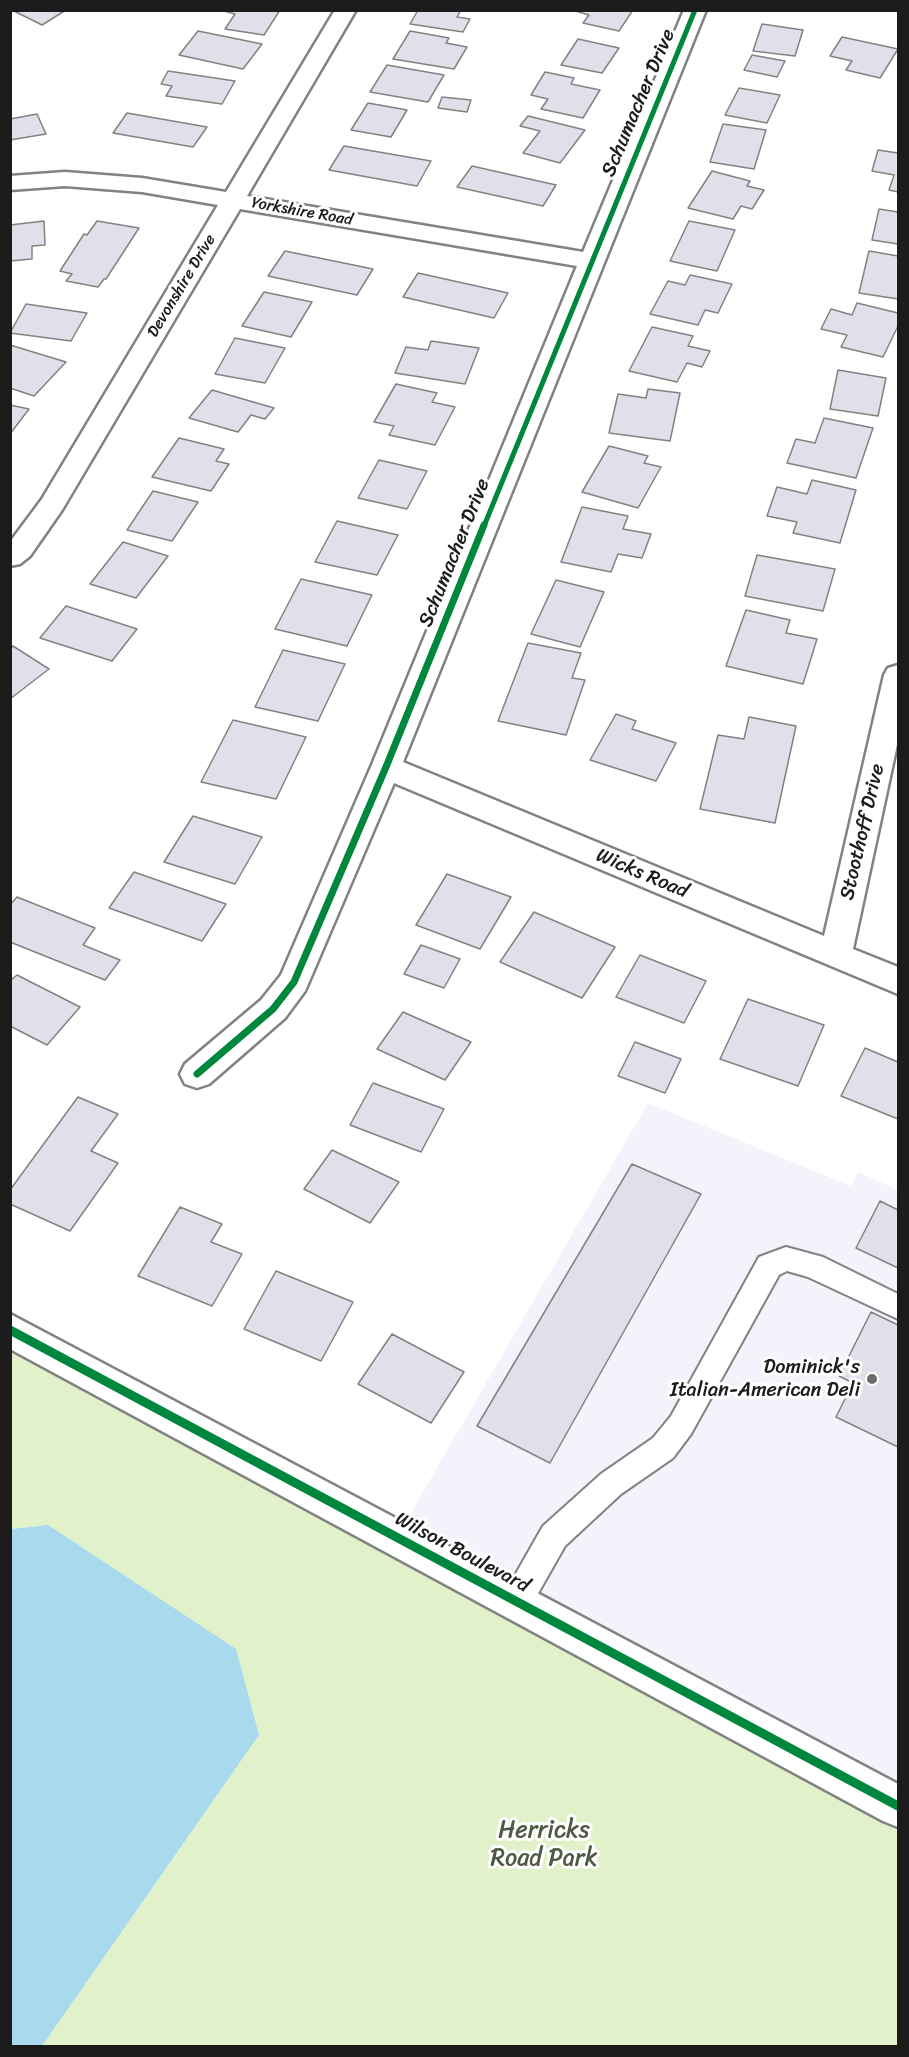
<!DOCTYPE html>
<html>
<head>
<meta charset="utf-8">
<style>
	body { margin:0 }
	#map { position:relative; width:909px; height:2057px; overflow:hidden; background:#fff; font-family:Sriracha,sans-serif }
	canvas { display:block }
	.frame { position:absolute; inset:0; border:12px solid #1c1c1c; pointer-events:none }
</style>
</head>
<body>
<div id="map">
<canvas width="909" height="2057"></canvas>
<div class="frame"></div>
</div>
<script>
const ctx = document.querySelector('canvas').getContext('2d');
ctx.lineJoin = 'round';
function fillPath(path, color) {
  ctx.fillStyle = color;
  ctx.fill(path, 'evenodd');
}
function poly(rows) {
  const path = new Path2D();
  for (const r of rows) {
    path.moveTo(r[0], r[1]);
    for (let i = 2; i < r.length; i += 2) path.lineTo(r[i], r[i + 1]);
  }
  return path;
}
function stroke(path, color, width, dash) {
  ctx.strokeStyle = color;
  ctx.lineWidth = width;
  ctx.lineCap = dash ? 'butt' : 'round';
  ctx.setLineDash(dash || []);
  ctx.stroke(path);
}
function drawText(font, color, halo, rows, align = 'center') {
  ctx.font = font + ' Sriracha,sans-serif';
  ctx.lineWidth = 6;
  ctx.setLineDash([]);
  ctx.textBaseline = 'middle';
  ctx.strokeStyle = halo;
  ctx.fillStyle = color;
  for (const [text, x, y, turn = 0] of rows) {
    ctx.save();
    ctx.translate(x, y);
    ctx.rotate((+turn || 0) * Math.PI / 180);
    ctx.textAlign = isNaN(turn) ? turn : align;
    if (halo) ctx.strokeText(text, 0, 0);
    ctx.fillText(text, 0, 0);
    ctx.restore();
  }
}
fillPath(poly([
	[648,1103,851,1186,858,1172,898,1190,898,1806,397,1537]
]), '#f3f3fb');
fillPath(poly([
	[10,1330,898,1806,898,2046,42,2046,259,1735,48,1525,11,1529]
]), '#e1f2ca');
fillPath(poly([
	[48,1525,236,1649,259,1735,42,2046,11,2046,11,1529]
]), '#a8d9ec');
const building = poly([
	[12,10,66,10,42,25,12,10],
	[220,10,280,10,264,35,225,29,235,14,220,10],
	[418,10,461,10,457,17,470,19,463,32,410,24,418,10],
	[572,10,633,10,619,31,583,23,589,15,572,10],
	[762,24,803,30,795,56,753,51,762,24],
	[198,31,262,44,243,69,179,55,198,31],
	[410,31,449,38,446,43,467,47,454,69,393,59,410,31],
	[842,37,898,49,880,78,846,70,852,61,830,56,842,37],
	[578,39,619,48,602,73,561,65,578,39],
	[752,55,785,61,777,77,744,70,752,55],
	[387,65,444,75,428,102,370,92,387,65],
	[168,71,235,81,222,104,166,96,172,86,161,84,168,71],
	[545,72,574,78,571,84,600,90,583,118,541,109,548,99,531,95,545,72],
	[739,88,780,95,767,123,725,115,739,88],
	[442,97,471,100,467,112,438,108,442,97],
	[368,103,407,110,391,137,351,130,368,103],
	[127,113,207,127,193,147,113,133,127,113],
	[37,114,46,134,10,140,10,119,37,114],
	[528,116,585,130,560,163,523,153,540,131,520,126,528,116],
	[723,124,766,130,754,169,710,162,723,124],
	[344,146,431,161,417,186,329,170,344,146],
	[878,150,898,153,898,192,889,190,894,175,872,171,878,150],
	[472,166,556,185,543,206,457,187,472,166],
	[712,171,750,181,747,186,764,190,752,209,741,206,733,219,688,208,712,171],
	[879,209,898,212,898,244,872,240,879,209],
	[44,221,45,245,32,246,32,259,10,261,10,225,44,221],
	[97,221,139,228,106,279,104,279,98,287,66,281,72,274,60,271,84,234,87,235,97,221],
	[689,221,735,230,717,271,670,261,689,221],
	[285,251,373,269,357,295,268,276,285,251],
	[869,251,898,256,898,299,859,293,869,251],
	[418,273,508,293,494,318,403,297,418,273],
	[690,275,732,284,718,313,705,310,698,325,650,314,668,281,685,285,690,275],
	[264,292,312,302,291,337,242,326,264,292],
	[857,303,898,313,898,326,883,357,841,347,847,335,821,329,831,309,852,315,857,303],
	[26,304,87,313,71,341,10,333,26,304],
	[652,327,693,336,688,346,710,351,702,367,687,363,677,382,629,371,652,327],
	[235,338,285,348,265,383,215,374,235,338],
	[431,341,479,348,465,384,395,373,406,347,428,350,431,341],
	[10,345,66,362,34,396,10,388,10,345],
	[838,370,886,378,878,416,830,409,838,370],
	[396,384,437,393,432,402,455,407,435,445,389,435,394,426,374,422,396,384],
	[648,389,680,393,670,441,609,433,618,394,646,398,648,389],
	[212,390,274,408,265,419,251,415,238,432,189,418,212,390],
	[10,405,29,409,10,434,10,405],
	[824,418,873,428,856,478,787,463,796,439,815,443,824,418],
	[179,438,224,449,216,461,229,464,211,491,152,477,179,438],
	[609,446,648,456,644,463,661,467,638,508,582,492,609,446],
	[379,460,427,471,407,509,358,498,379,460],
	[812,480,856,490,840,543,793,533,797,522,767,516,777,487,807,494,812,480],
	[153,491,198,502,172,541,127,530,153,491],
	[582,507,628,516,623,529,651,534,642,558,618,554,611,572,561,562,582,507],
	[337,521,398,535,377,575,315,562,337,521],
	[123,542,168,556,136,598,90,584,123,542],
	[757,555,835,569,823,611,745,596,757,555],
	[301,579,372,595,347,646,275,629,301,579],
	[556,580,604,592,580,647,531,634,556,580],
	[66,606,137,629,112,661,40,638,66,606],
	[746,610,790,620,786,633,817,639,803,684,726,666,746,610],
	[528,643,581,653,572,678,585,680,566,735,498,721,528,643],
	[13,646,49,669,10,699,10,649,13,646],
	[283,650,345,664,318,721,255,707,283,650],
	[616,714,636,721,632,729,676,743,656,781,590,760,616,714],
	[749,717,796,726,775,823,700,809,718,735,744,739,749,717],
	[233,720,306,737,276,799,201,782,233,720],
	[193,816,262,837,235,884,164,862,193,816],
	[134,872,226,904,202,941,109,908,134,872],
	[447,874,511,897,480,949,416,925,447,874],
	[17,897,95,928,83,945,120,960,105,980,10,942,10,905,17,897],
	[534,912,615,947,582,998,500,962,534,912],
	[421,945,460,959,444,988,404,974,421,945],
	[640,955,706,981,684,1023,616,997,640,955],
	[17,975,80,1007,47,1045,10,1026,10,981,17,975],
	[748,999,824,1025,798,1086,720,1059,748,999],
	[403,1012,471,1042,445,1080,377,1049,403,1012],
	[635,1042,681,1059,665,1093,618,1076,635,1042],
	[865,1048,898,1062,898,1119,841,1096,865,1048],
	[373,1083,444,1109,421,1152,350,1125,373,1083],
	[78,1097,118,1114,91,1151,118,1163,70,1231,10,1204,10,1190,78,1097],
	[332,1150,399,1182,370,1223,304,1189,332,1150],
	[632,1164,701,1194,550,1463,477,1426,632,1164],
	[880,1201,898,1210,898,1268,856,1248,880,1201],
	[180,1207,222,1224,211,1242,242,1254,212,1306,138,1276,180,1207],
	[276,1271,353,1302,321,1361,244,1329,276,1271],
	[871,1312,898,1325,898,1447,836,1417,853,1383,839,1376,871,1312],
	[392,1334,464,1372,431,1423,358,1384,392,1334]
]);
fillPath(building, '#e0e0ea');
stroke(building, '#828282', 1.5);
const lane = poly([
	[786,1247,823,1257,898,1294,898,1319,808,1277,787,1271,779,1275,691,1434,673,1458,621,1494,565,1546,528,1611,517,1616,506,1611,502,1601,506,1591,543,1526,601,1474,653,1438,671,1416,759,1257,786,1247]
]);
const street = poly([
	[335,10,356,10,247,196,583,252,684,10,706,10,403,762,824,936,884,675,888,668,898,665,898,740,853,949,898,967,898,994,394,783,305,991,285,1018,209,1084,197,1088,185,1084,180,1074,185,1064,261,1000,281,975,371,767,577,266,240,209,62,510,30,556,20,564,10,566,10,542,42,499,218,205,142,192,65,186,10,190,10,176,65,172,142,178,226,192,335,10],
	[10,1314,898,1784,898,1827,883,1821,10,1349,10,1314]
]);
stroke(lane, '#828282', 4);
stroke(street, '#828282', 5);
fillPath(lane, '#fff');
fillPath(street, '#fff');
stroke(poly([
	[484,526,695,10]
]), '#00873e', 5);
stroke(poly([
	[197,1074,273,1009,294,982,386,767,484,525]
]), '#00873e', 7);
stroke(poly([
	[10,1330,898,1806]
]), '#00873e', 9);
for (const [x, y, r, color] of [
	[872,1379,6,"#6b6b6b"]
]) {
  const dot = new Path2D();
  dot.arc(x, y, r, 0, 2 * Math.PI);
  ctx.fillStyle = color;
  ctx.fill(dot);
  stroke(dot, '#fff', 2);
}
drawText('16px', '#1c1c1c', '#fff', [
	["Yorkshire Road",302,212,10],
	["Devonshire Drive",182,286,-59]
]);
drawText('20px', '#1c1c1c', '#fff', [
	["Schumacher Drive",639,103,-67],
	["Schumacher Drive",455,553,-68],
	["Stoothoff Drive",863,832,-77],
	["Wicks Road",642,874,23],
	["Wilson Boulevard",462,1553,28]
]);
drawText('20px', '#1c1c1c', '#fff', [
	["Dominick's",860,1368],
	["Italian-American Deli",860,1391]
], 'right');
drawText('24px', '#505943', '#fff', [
	["Herricks",544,1831],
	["Road Park",544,1859]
]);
</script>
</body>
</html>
